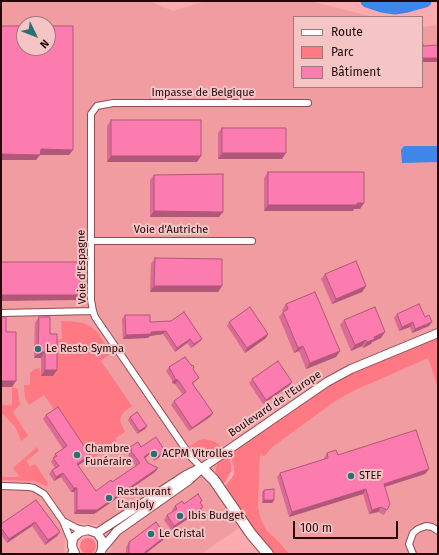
<!DOCTYPE html>
<html>
<head>
<meta charset="utf-8">
<style>
	body { margin:0 }
	#map { position:relative; width:439px; height:555px; overflow:hidden; background:#fcacaf; font-family:"Fira Sans",sans-serif }
	canvas { display:block }
	.frame { position:absolute; inset:0; border:2px solid #23080a; pointer-events:none }
	.legend { position:absolute; left:293px; top:16px; width:130px; height:72px; box-sizing:border-box; background:#f5c4c5; border:1px solid #a1797a; margin:0; padding:5px 7px; list-style:none; font-size:12px; color:#23080a }
	.legend li { display:flex; align-items:center; gap:8px; height:20px }
	.legend b { width:20px; border:1px solid #a1797a }
	.north { position:absolute; left:16px; top:16px; width:40px; height:40px; box-sizing:border-box; background:#f5c4c5; border:1px solid #a1797a; border-radius:50%; rotate:133deg; font-size:11px; font-weight:700; line-height:16px; text-align:center; color:#23080a }
	.north::after { content:''; display:block; margin:auto; width:14px; height:18px; background:#277173; clip-path:polygon(50% 0,100% 100%,50% 72%,0 100%) }
	.scale { position:absolute; left:293px; top:521px; width:105px; height:18px; box-sizing:border-box; border:2px solid #23080a; border-top:0; padding-left:5px; font-size:12px; line-height:14px; white-space:nowrap; color:#23080a; -webkit-text-stroke:3px #f5c4c5; paint-order:stroke }
</style>
</head>
<body>
<div id="map">
<canvas width="439" height="555"></canvas>
<div class="frame"></div>
<ul class="legend">
<li><b style="height:5px;background:#fff"></b>Route</li>
<li><b style="height:11px;background:#fe7984"></b>Parc</li>
<li><b style="height:11px;background:#fd7caf"></b>Bâtiment</li>
</ul>
<div class="north">N</div>
<div class="scale">100 m</div>
</div>
<script>
const ctx = document.querySelector('canvas').getContext('2d');
ctx.lineJoin = 'round';
function fillPath(path, color) {
  ctx.fillStyle = color;
  ctx.fill(path, 'evenodd');
}
function poly(rows) {
  const path = new Path2D();
  for (const r of rows) {
    if (r.length === 3) {
      path.moveTo(r[0] + r[2], r[1]);
      path.arc(r[0], r[1], r[2], 0, 2 * Math.PI);
      continue;
    }
    path.moveTo(r[0], r[1]);
    for (let i = 2; i < r.length; i += 2) path.lineTo(r[i], r[i + 1]);
  }
  return path;
}
function stroke(path, color, width, dash) {
  ctx.strokeStyle = color;
  ctx.lineWidth = width;
  ctx.lineCap = dash ? 'butt' : 'round';
  ctx.setLineDash(dash || []);
  ctx.stroke(path);
}
function drawText(font, color, halo, rows, align = 'center') {
  ctx.font = font + ' "Fira Sans",sans-serif';
  ctx.lineWidth = 4;
  ctx.setLineDash([]);
  ctx.textBaseline = 'middle';
  ctx.strokeStyle = halo;
  ctx.fillStyle = color;
  for (const [text, x, y, turn = 0] of rows) {
    ctx.save();
    ctx.translate(x, y);
    ctx.rotate((+turn || 0) * Math.PI / 180);
    ctx.textAlign = isNaN(turn) ? turn : align;
    if (halo) ctx.strokeText(text, 0, 0);
    ctx.fillText(text, 0, 0);
    ctx.restore();
  }
}
fillPath(poly([
	[1,1,149,1,173,11,206,1,310,1,374,17,294,17,294,87,422,87,422,27,438,25,438,554,289,554,266,530,261,519,258,507,260,455,210,485,239,528,201,554,108,554,114,542,99,525,78,523,65,538,64,554,1,554],
	[24,24,48,24,48,48,24,48]
]), '#f09ca0');
fillPath(poly([
	[61,321,70,321,83,323,91,327,98,333,111,353,101,361,132,406,125,411,121,416,120,421,125,432,116,438,117,441,95,457,88,459,44,395,29,405,25,398,24,385,30,385,30,373,35,369,40,368,41,376,53,376,53,340,62,339],
	[438,337,438,387,428,358,351,392,334,402,271,448,265,456,260,455,258,507,261,519,266,530,278,541,289,554,275,554,257,535,224,487,231,479,234,474,234,467,230,453,333,383,350,374],
	[12,387,18,389,19,401,21,404,13,412,28,436,21,441,16,428,1,412,1,405,12,405],
	[205,439,216,442,223,449,210,457,206,458,197,456,189,447,199,440],
	[37,447,39,451,26,461,30,467,35,464,48,483,47,486,34,481,1,480,1,477,20,477,13,468],
	[228,455,231,465,231,471,226,481,222,485,216,476,216,468,218,462],
	[88,546,8]
]), '#fe7984');
fillPath(poly([
	[404,146,438,146,438,162,402,163,401,150]
]), '#3e86e8');
stroke(poly([
	[367,1,382,6,395,8,407,6,425,1]
]), '#3e86e8', 13);
const minor = poly([
	[91,241,252,241],
	[1,313,93,311],
	[202,468,191,457,95,317,93,311,91,300,91,114,97,106,113,103,308,103],
	[1,486,29,487,34,488,44,494,63,521,72,543],
	[63,521,76,528,84,530],
	[413,554,409,544,413,533,418,529,426,526,432,527,438,531]
]);
const tertiary = poly([
	[97,533,186,475,198,469],
	[102,549,117,531,188,481,202,468,327,382,351,369,438,333],
	[75,554,72,546,73,538,80,532,88,530,97,533,102,540,102,549,100,554]
]);
const primary = poly([
	[202,468,214,480,251,534,268,554],
	[73,554,74,553]
]);
stroke(minor, '#924c51', 8);
stroke(tertiary, '#924c51', 10);
stroke(primary, '#924c51', 12);
stroke(minor, '#fff', 6);
stroke(tertiary, '#fff', 8);
stroke(primary, '#fff', 10);
fillPath(poly([
	[111,120,197,162,107,162,107,126],
	[222,128,282,159,218,159,218,133],
	[268,172,360,209,354,209,353,211,264,211,264,178],
	[154,175,219,217,150,217,150,180],
	[155,258,222,286,218,292,150,292,151,264],
	[325,274,366,286,362,292,332,304,321,279],
	[286,304,340,351,336,357,306,369,299,351,294,353,279,317,283,312,282,310],
	[397,314,429,326,412,333,410,327,399,331,394,318],
	[125,315,150,322,202,339,199,342,191,348,187,343,175,352,163,334,150,336,148,338,123,339,122,319],
	[39,317,50,334,57,370,53,376,41,376,41,358,34,358,35,323],
	[344,320,381,338,372,342,371,344,363,348,362,346,351,351,340,325],
	[229,322,268,334,266,338,245,353,227,326],
	[169,367,193,369,199,378,193,384,213,413,210,417,189,431,171,405,174,401,183,395,175,384,172,383,172,380,166,371],
	[252,379,289,386,263,404,249,383],
	[46,415,90,455,88,459,78,465,96,491,112,482,136,466,128,455,129,454,127,451,130,447,141,447,165,451,162,455,154,461,150,454,145,458,148,463,158,468,155,472,94,514,74,514,74,492,71,492,61,477,54,481,49,474,52,470,55,468,51,462,53,459,53,458,55,454,63,449,43,419],
	[130,417,147,426,145,429,137,434,128,420],
	[327,453,338,455,429,469,425,474,385,487,387,510,384,515,378,512,369,514,363,494,289,517,277,477,280,473,324,459,324,458],
	[264,490,274,500,272,503,262,503,262,492],
	[36,500,60,532,57,536,45,545,32,526,7,543,1,535,1,524],
	[200,503,200,511,171,530,164,520,167,515,172,512,172,510,175,506,184,504],
	[163,540,145,554,126,554,126,547,129,542]
]), '#da6b96');
fillPath(poly([
	[423,58,438,58,438,62,422,62,422,59],
	[41,149,73,150,69,155,40,155,36,160,1,160,1,154],
	[222,153,286,153,282,159,218,159],
	[111,156,201,156,197,162,107,162],
	[364,203,360,209,354,209,353,211,264,211,268,205],
	[154,211,223,212,219,217,150,217],
	[154,286,222,286,218,292,150,292],
	[366,286,362,292,332,304,336,299],
	[1,295,80,295,76,300,1,301],
	[413,322,410,327,399,331,402,327],
	[432,322,429,326,412,333,415,329],
	[166,331,163,334,150,336,148,338,123,339,126,335],
	[385,332,381,338,372,342,371,344,363,348,367,342,374,337],
	[268,334,266,338,245,353,247,348],
	[190,339,187,343,175,352,177,348],
	[202,339,199,342,191,348,194,344],
	[366,340,362,346,351,351,355,345],
	[303,346,299,351,294,353,298,348],
	[340,351,336,357,306,369,310,363],
	[38,352,45,352,41,358,34,358],
	[45,370,57,370,53,376,41,376],
	[175,379,178,380,175,384,172,383],
	[1,381,16,381,12,387,1,387],
	[292,382,289,386,263,404,266,400],
	[213,413,210,417,189,431,192,428],
	[147,426,145,429,137,434,139,431],
	[153,450,150,454,141,461,144,457],
	[165,451,162,455,154,461,157,457],
	[90,455,88,459,74,468,77,464],
	[158,468,155,472,94,514,74,514,77,510],
	[429,469,425,474,381,488,384,484],
	[63,473,61,477,54,481,56,477],
	[74,488,77,488,74,492,71,492],
	[366,489,363,494,289,517,292,512],
	[264,500,274,500,272,503,262,503],
	[203,507,200,511,171,530,174,526],
	[381,507,378,512,369,514,372,510],
	[35,522,32,526,7,543,9,539],
	[60,532,57,536,45,545,48,540],
	[166,536,163,540,145,554,145,552]
]), '#b1577a');
const building = poly([
	[1,26,24,26,24,48,48,48,48,26,73,26,73,150,41,149,40,155,1,154,1,26],
	[422,44,423,44,423,46,438,45,438,58,423,58,423,59,422,59,422,44],
	[111,120,201,120,201,156,111,156,111,120],
	[222,128,286,128,286,153,222,153,222,128],
	[268,172,364,172,364,203,357,203,357,205,268,205,268,172],
	[223,174,223,212,154,211,154,175,223,174],
	[155,258,222,259,222,286,154,286,155,258],
	[356,261,366,286,336,299,325,274,356,261],
	[1,262,80,262,80,295,1,295,1,262],
	[315,292,340,351,310,363,303,346,298,348,283,312,288,309,286,304,315,292],
	[419,304,425,317,429,315,432,322,415,329,413,322,402,327,397,314,419,304],
	[250,307,268,334,247,348,229,322,250,307],
	[375,307,385,332,374,337,375,339,367,342,366,340,355,345,344,320,375,307],
	[184,312,202,339,194,344,190,339,177,348,166,331,151,332,151,334,126,335,125,315,150,315,150,322,171,321,184,312],
	[1,317,6,317,6,332,16,332,16,381,1,381,1,317],
	[39,317,50,317,50,334,57,334,57,370,45,370,45,352,38,352,39,317],
	[185,357,191,365,194,366,193,369,199,378,192,383,213,413,192,428,174,401,186,392,178,380,175,379,174,376,169,367,185,357],
	[278,361,292,382,266,400,252,379,278,361],
	[58,407,90,455,77,464,96,491,111,480,112,482,140,463,131,451,132,450,130,447,138,442,141,447,156,437,165,451,157,457,153,450,144,457,148,463,158,468,97,510,77,510,77,488,74,488,63,473,56,477,52,470,59,466,53,458,57,456,55,454,67,446,46,415,58,407],
	[137,412,147,426,139,431,130,417,137,412],
	[416,430,429,469,384,484,390,504,387,510,381,507,372,510,366,489,292,512,280,473,328,458,327,453,336,450,338,455,416,430],
	[274,489,274,500,264,500,264,490,274,489],
	[198,494,202,501,200,502,203,507,174,526,167,515,177,509,175,506,182,501,184,504,198,494],
	[36,500,60,532,48,540,35,522,9,539,2,529,1,529,1,524,36,500],
	[156,522,166,536,145,552,145,553,144,554,129,554,129,542,156,522]
]);
fillPath(building, '#fd7caf');
stroke(building, '#b1577a', 1);
for (const [x, y, r, color] of [
	[38,349,4,"#277173"],
	[154,454,4,"#277173"],
	[77,455,4,"#277173"],
	[351,476,4,"#277173"],
	[109,498,4,"#277173"],
	[180,516,4,"#277173"],
	[151,534,4,"#277173"]
]) {
  const dot = new Path2D();
  dot.arc(x, y, r, 0, 2 * Math.PI);
  ctx.fillStyle = color;
  ctx.fill(dot);
  stroke(dot, '#f5c4c5', 1.5);
}
drawText('11px', '#23080a', '#f5c4c5', [
	["Impasse de Belgique",203,93],
	["Voie d'Autriche",171,230],
	["Voie d'Espagne",82,267,-91],
	["Boulevard de l'Europe",275,404,-34]
]);
drawText('11px', '#23080a', '#f5c4c5', [
	["Le Resto Sympa",46,349],
	["Chambre",85,449],
	["Funéraire",85,462],
	["ACPM Vitrolles",162,454],
	["STEF",359,476],
	["Restaurant",117,492],
	["L'anjoly",117,505],
	["Ibis Budget",188,516],
	["Le Cristal",159,534]
], 'left');
</script>
</body>
</html>
